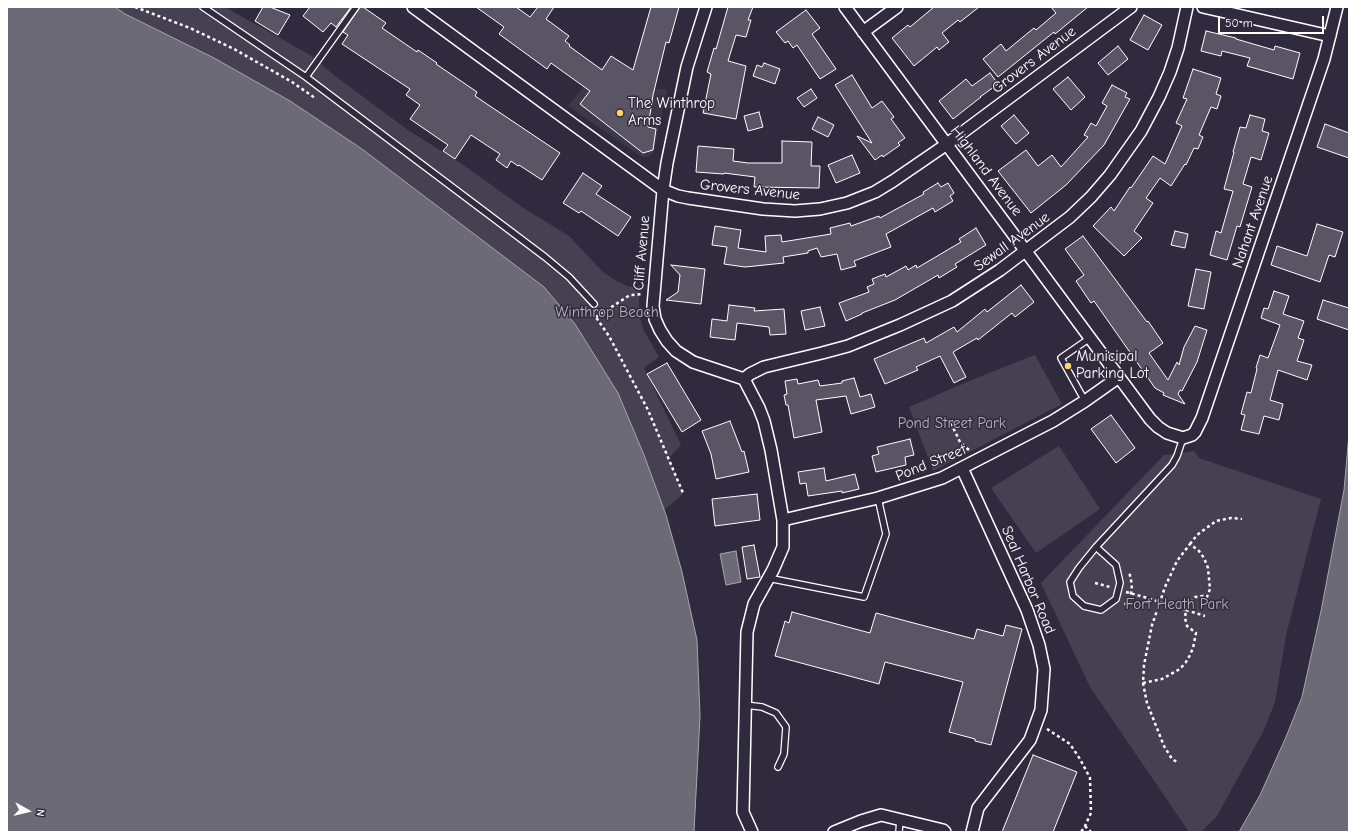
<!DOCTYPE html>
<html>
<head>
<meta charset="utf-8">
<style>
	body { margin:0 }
	#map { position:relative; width:1356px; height:839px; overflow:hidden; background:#2f2a3d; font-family:"Comic Neue",sans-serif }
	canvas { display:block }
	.frame { position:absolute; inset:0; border:8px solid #fff; pointer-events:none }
	.north { position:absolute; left:8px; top:791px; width:40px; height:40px; -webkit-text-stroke:3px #2f2a3d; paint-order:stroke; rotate:98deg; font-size:11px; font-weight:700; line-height:16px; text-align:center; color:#fff }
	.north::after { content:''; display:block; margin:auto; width:14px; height:18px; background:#fff; clip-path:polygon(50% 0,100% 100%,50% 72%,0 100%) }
	.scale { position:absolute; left:1218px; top:16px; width:106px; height:18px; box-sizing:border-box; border:2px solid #fff; border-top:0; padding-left:5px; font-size:12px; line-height:14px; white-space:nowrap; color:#fff; -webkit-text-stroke:3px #2f2a3d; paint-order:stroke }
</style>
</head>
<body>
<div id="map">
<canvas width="1356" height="839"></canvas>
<div class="frame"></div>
<div class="north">N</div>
<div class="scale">50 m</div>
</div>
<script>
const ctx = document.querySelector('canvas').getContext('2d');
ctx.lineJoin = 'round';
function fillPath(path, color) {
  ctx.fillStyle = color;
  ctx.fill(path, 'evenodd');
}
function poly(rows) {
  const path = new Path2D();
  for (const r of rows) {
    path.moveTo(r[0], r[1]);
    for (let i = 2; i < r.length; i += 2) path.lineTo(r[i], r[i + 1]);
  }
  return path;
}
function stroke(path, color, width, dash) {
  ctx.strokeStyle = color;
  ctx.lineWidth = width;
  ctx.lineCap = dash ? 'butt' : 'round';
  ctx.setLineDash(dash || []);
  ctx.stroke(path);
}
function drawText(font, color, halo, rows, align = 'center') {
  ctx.font = font + ' "Comic Neue",sans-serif';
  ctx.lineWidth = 3;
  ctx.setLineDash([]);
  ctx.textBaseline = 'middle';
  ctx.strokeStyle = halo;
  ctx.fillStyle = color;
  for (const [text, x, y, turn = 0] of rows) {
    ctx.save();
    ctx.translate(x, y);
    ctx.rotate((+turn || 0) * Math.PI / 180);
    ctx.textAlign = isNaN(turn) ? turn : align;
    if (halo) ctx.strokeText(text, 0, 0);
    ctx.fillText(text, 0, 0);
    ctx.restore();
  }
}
fillPath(poly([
	[601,65,623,84,667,90,653,153,649,156,643,157,634,152,568,106]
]), '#3c3749');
fillPath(poly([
	[115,7,225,7,312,56,335,76,408,130,465,166,522,207,569,236,603,272,618,282,629,287,640,286,639,304,640,318,644,331,659,357,644,368,681,445,669,458,683,494,664,510,644,455,618,393,575,324,544,287,362,149,290,101,214,58,125,14],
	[1035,355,1062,404,933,471,909,407,974,379],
	[1059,446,1100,509,1036,553,991,488],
	[1194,451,1199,458,1321,499,1286,635,1275,702,1264,730,1217,816,1201,832,1189,832,1090,687,1041,583,1164,455]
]), '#464152');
const water = poly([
	[7,7,115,7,125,14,214,58,290,101,362,149,544,287,575,324,618,393,644,455,666,515,682,572,697,640,700,716,694,832,7,832,7,7],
	[1349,434,1349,832,1239,832,1260,795,1286,737,1302,697,1321,611,1344,490,1349,434],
	[736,551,741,582,726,585,720,554,736,551]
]);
fillPath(water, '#6d6a77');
stroke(water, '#a7a6ad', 1);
const building = poly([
	[263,7,270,7,290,15,278,35,255,21,263,7],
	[310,7,351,7,336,27,331,23,323,32,303,16,310,7],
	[360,7,363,7,386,23,382,28,417,52,418,50,437,63,436,64,477,92,475,96,560,153,542,180,519,165,518,166,511,161,507,168,496,160,500,154,471,135,455,159,443,151,448,145,410,119,420,105,406,95,410,89,342,44,348,35,343,32,360,7],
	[476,7,516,7,530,17,538,7,554,7,546,19,569,36,565,41,570,45,569,46,602,70,611,56,633,70,651,7,679,7,669,43,666,42,653,95,648,127,656,129,653,150,643,153,580,104,590,91,551,63,547,69,499,34,504,27,476,7],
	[728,7,753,7,748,20,751,20,746,37,736,35,728,61,746,66,736,119,703,113,711,74,707,72,714,48,716,49,728,7],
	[934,7,979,7,960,22,958,20,942,33,949,42,939,50,937,47,914,66,892,38,908,25,910,27,934,7],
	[1051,7,1088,7,1055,34,1054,32,998,77,983,59,1001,44,1006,51,1034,28,1036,30,1056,13,1051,7],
	[806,10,820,28,812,34,836,69,820,79,797,45,793,48,788,41,785,43,776,32,806,10],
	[1144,15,1162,25,1148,50,1130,40,1144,15],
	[1206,31,1236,38,1236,39,1274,50,1275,46,1300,53,1293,79,1247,66,1250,58,1222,51,1221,56,1201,51,1206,31],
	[1118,46,1128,59,1108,75,1098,63,1118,46],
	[764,63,780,69,775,84,753,76,757,65,762,67,764,63],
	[1193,69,1221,78,1216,94,1221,96,1217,109,1211,107,1199,135,1203,137,1198,149,1194,148,1186,165,1185,164,1171,186,1160,178,1146,198,1153,203,1134,231,1142,238,1124,256,1093,226,1111,207,1114,211,1130,187,1131,188,1153,156,1165,164,1182,126,1176,123,1187,99,1183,98,1193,69],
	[990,73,998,84,980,97,981,97,953,119,939,101,966,79,972,86,990,73],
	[852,75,872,108,882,101,894,117,891,119,905,138,898,143,900,145,883,157,882,155,875,160,857,136,872,143,835,85,852,75],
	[1068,77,1085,97,1071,110,1053,89,1068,77],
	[1112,85,1127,93,1125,97,1130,99,1104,145,1066,185,1031,213,998,171,1026,150,1038,166,1052,155,1061,167,1088,137,1084,135,1091,123,1096,126,1107,106,1102,103,1112,85],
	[811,89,817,98,804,107,797,98,811,89],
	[759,112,763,127,748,131,744,116,759,112],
	[1014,115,1029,133,1016,144,1001,126,1014,115],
	[1250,115,1265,119,1262,131,1269,133,1261,160,1251,157,1243,184,1252,187,1240,227,1237,226,1227,260,1210,255,1216,231,1221,233,1233,191,1224,189,1234,152,1233,152,1240,127,1246,128,1250,115],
	[818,117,834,125,828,137,812,129,818,117],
	[1325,124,1349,133,1349,158,1317,147,1325,124],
	[782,141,812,142,811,166,820,166,819,188,754,187,755,177,724,173,724,174,696,172,698,146,734,149,733,161,748,163,782,163,782,141],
	[852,155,860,173,836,183,828,165,852,155],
	[583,173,602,186,596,194,631,217,618,236,581,211,579,213,563,203,583,173],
	[938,183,941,187,948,183,954,193,950,196,953,201,935,212,933,208,886,234,891,247,854,261,856,266,841,270,837,254,821,257,817,248,808,251,808,253,783,257,784,263,745,267,724,264,727,247,712,245,715,226,741,230,738,248,766,252,765,236,781,235,782,242,831,234,830,228,850,223,851,226,879,216,880,218,924,194,923,192,938,183],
	[1317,224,1343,232,1335,257,1329,255,1320,282,1271,265,1277,246,1307,256,1317,224],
	[976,228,986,245,955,264,957,267,939,278,938,275,895,300,862,313,862,314,846,321,839,303,869,292,867,287,874,284,872,279,885,274,886,277,906,266,908,270,916,265,917,268,961,242,959,239,976,228],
	[1175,231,1188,234,1185,248,1171,245,1175,231],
	[1083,236,1147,322,1148,321,1163,343,1149,353,1168,380,1177,362,1179,365,1184,347,1195,326,1207,330,1197,362,1182,391,1180,390,1178,394,1185,404,1163,395,1164,393,1155,388,1094,301,1091,303,1076,281,1084,275,1065,249,1083,236],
	[671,265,705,269,701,304,666,300,678,292,680,275,671,265],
	[1196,269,1211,272,1204,309,1188,306,1196,269],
	[1021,285,1034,302,1015,317,1012,313,978,340,977,338,953,352,966,377,954,383,940,356,916,367,918,370,885,384,874,359,924,338,926,343,954,327,957,332,985,309,987,312,1021,285],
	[1274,291,1289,296,1283,314,1304,321,1298,338,1304,340,1297,361,1312,365,1307,380,1278,370,1270,400,1283,404,1279,420,1264,416,1259,434,1241,430,1245,415,1241,414,1247,392,1251,393,1257,369,1256,368,1260,355,1268,358,1280,325,1261,318,1264,308,1268,309,1274,291],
	[1323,300,1349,308,1349,330,1317,319,1323,300],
	[729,305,755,308,754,311,784,309,786,334,770,335,769,327,737,323,735,340,710,337,712,319,727,321,729,305],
	[820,307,825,326,805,330,801,311,820,307],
	[667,363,701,420,682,432,647,374,667,363],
	[854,378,860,397,871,394,875,407,851,414,846,396,816,400,822,432,794,438,788,405,786,405,784,395,787,394,785,381,797,379,798,384,818,380,820,386,842,383,842,381,854,378],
	[1111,415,1135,448,1116,463,1091,429,1111,415],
	[730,421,742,452,744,451,749,472,716,479,711,454,702,431,730,421],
	[910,439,914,455,905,457,906,465,876,472,872,456,879,454,877,447,910,439],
	[824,468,826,481,855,474,859,489,842,493,842,491,808,496,806,483,800,484,798,472,824,468],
	[757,494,760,520,715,526,712,499,757,494],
	[754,545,760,577,747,579,742,547,754,545],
	[792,612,870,633,876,613,974,639,977,629,1003,636,1006,625,1022,629,991,745,975,741,975,739,949,732,963,682,885,662,879,684,775,656,785,621,789,623,792,612],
	[1033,755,1077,772,1053,832,1002,832,1033,755]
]);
fillPath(building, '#595564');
stroke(building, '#fff', 1);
const lane = poly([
	[203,7,306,77,545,257,569,277,594,304],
	[306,77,356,7],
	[1085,401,1061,358,1090,338],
	[1096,547,1116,565,1120,583,1116,599,1101,610,1084,606,1073,596,1070,582,1079,568,1096,547,1172,465,1177,456,1183,438],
	[768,578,864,597,886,534,878,498],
	[745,705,762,707,776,713,786,727,784,754,778,767],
	[899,832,900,820]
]);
const street = poly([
	[413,7,663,190,678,196,688,198,763,209,795,211,820,209,847,203,875,192,893,181,947,144,1131,7],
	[706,7,687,67,667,163,663,190,653,306,655,319,660,330,667,341,676,351,693,362,744,379,759,408,764,421,771,450,783,520,783,547,773,570,754,604,747,632,743,812,752,832],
	[845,7,1150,419,1158,427,1167,433,1183,438,1192,435,1195,432,1202,418,1324,59,1337,7],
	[1203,7,1330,36],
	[863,32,897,7],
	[744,379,750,374,764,367,822,353,848,346,900,325,952,301,1000,270,1070,217,1091,197,1110,175,1141,131,1159,97,1170,72,1178,48,1187,7],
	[962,468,1027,610,1039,645,1044,669,1041,710,1030,740,978,808,972,832],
	[783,520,878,498,942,478,1053,421,1085,401,1119,377],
	[834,832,861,821,881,815,943,830,945,832]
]);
stroke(lane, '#fff', 8);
stroke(street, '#fff', 14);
stroke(poly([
	[135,7,190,28,234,49,292,82,315,98],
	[593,313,609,336,648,410,683,493],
	[596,317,630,295,643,294],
	[951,423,960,442,970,451],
	[1190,544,1197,535,1216,521,1231,518,1242,519],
	[1095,583,1110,587],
	[1126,592,1144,597,1160,602,1186,610,1189,604,1195,597,1203,596,1207,597,1210,589,1208,568,1204,558,1199,551,1190,544,1177,561,1165,587,1160,602,1152,625,1144,665,1143,683,1147,703,1164,746,1172,759,1177,762],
	[1125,605,1131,593,1132,585,1129,571],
	[1143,683,1162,679,1180,669,1186,662,1190,655,1193,648,1196,633,1187,626,1185,618,1186,610,1205,616],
	[1047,729,1070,744,1080,759,1090,778,1091,813,1085,826,1081,832],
	[1085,826,1091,832]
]), '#fff', 2.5, [3, 3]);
stroke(lane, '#2f2a3d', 5.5);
stroke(street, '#2f2a3d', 11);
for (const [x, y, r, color] of [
	[620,113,4,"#ffd166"],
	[1068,366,4,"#ffd166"]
]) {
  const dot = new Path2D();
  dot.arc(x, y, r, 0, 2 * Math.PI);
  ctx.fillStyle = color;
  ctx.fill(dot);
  stroke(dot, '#2f2a3d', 1.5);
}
drawText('15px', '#fff', '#2f2a3d', [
	["Grovers Avenue",1034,60,-37],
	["Highland Avenue",986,171,53],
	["Grovers Avenue",750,190,6],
	["Nahant Avenue",1253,222,-71],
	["Sewall Avenue",1012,242,-36],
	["Cliff Avenue",642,253,-85],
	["Pond Street",931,463,-22],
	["Seal Harbor Road",1028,580,67]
]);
drawText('15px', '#fff', '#2f2a3d', [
	["The Winthrop",628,104],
	["Arms",628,121],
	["Municipal",1076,357],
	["Parking Lot",1076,374]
], 'left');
drawText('15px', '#b5b3ba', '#2f2a3d', [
	["Winthrop Beach",607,313],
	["Pond Street Park",952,424],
	["Fort Heath Park",1177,605]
]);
</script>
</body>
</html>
